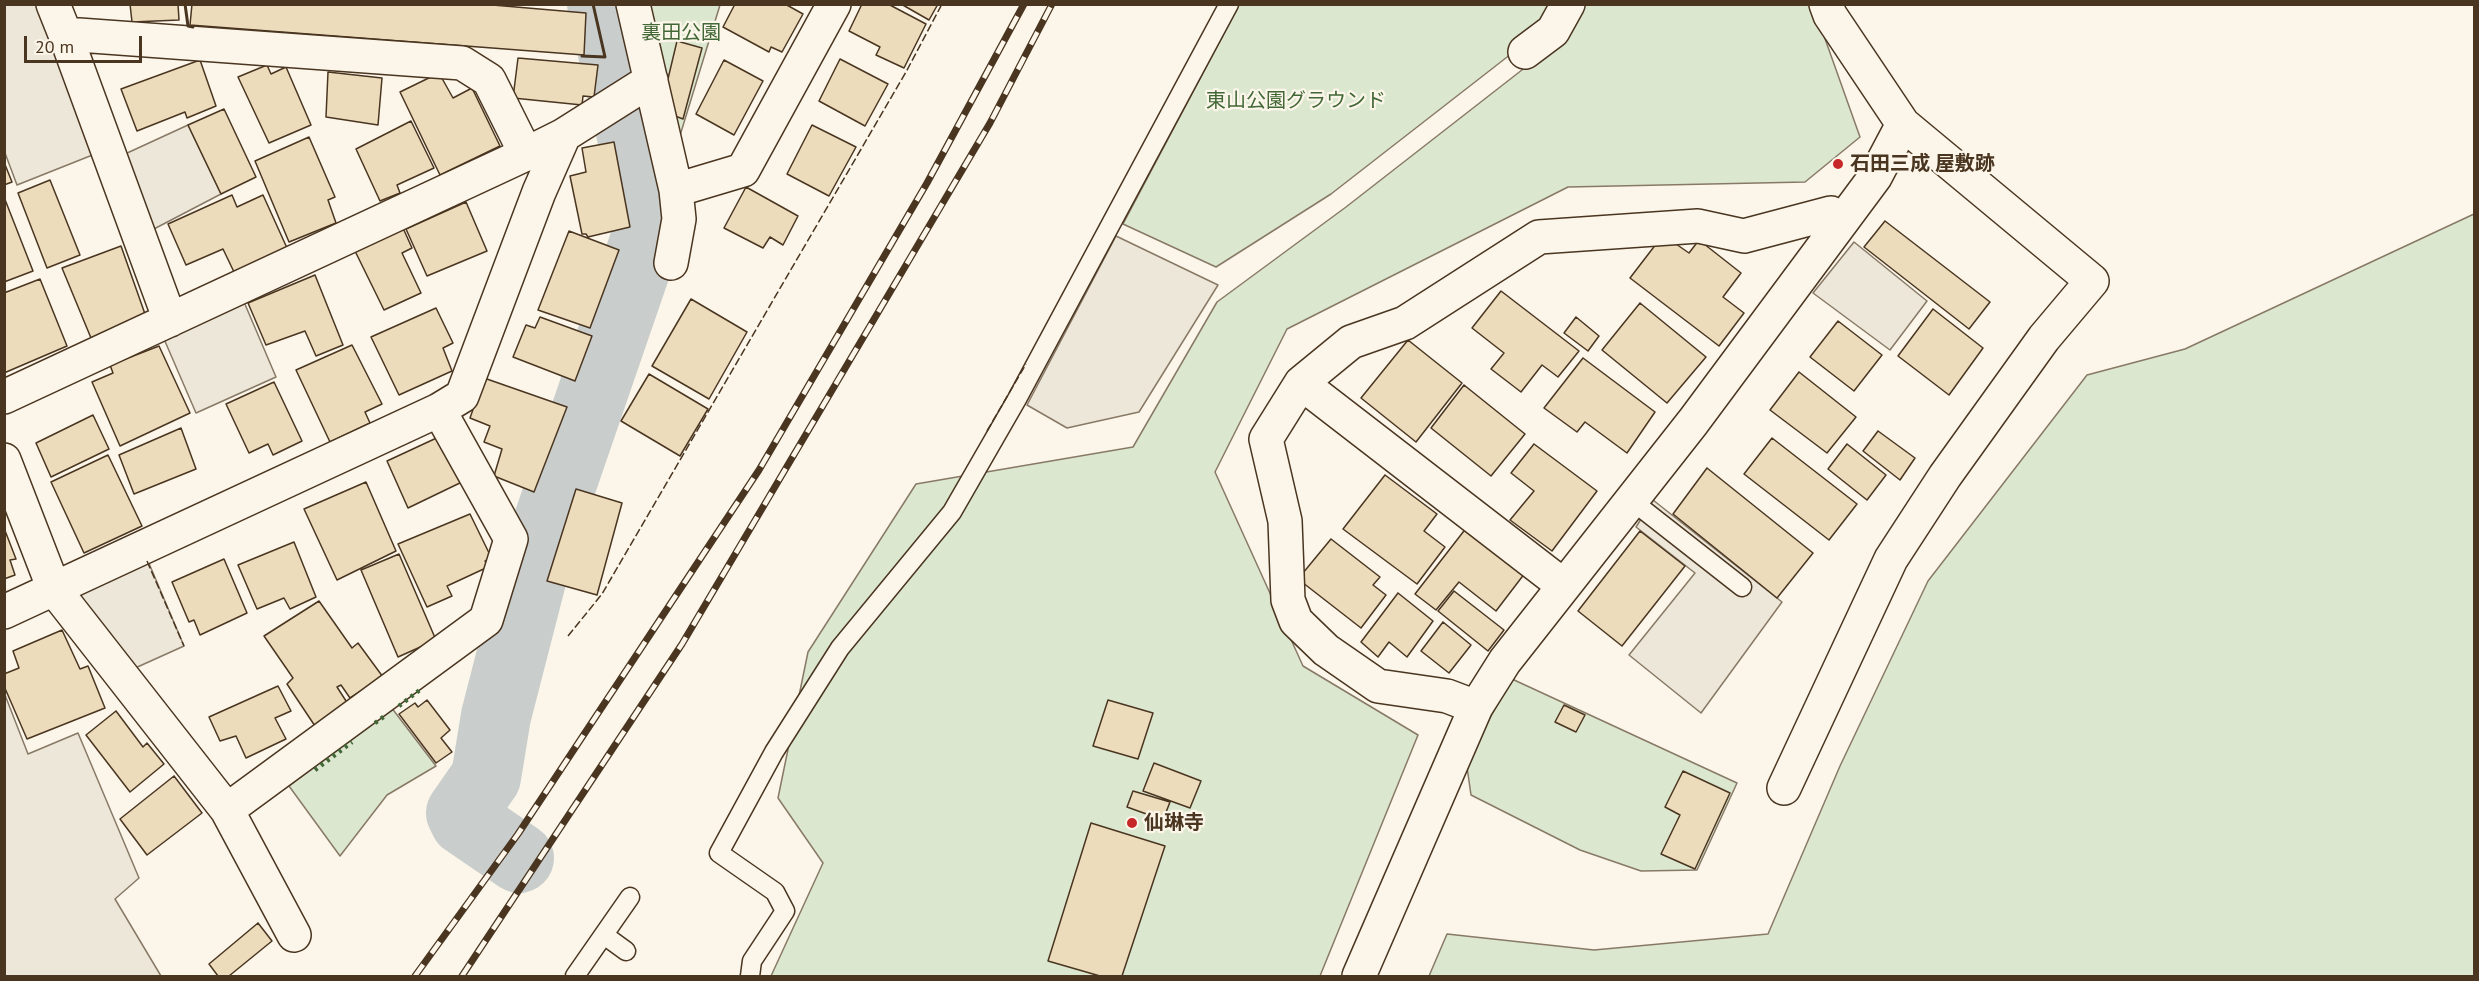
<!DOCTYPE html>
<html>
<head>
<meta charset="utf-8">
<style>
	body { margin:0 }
	#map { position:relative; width:2479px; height:981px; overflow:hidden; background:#fbf6e9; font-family:"PT Sans",sans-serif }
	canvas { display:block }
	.frame { position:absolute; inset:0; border:6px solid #4a3520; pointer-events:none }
	.scale { position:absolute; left:24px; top:36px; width:118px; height:27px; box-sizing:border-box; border:3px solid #4a3520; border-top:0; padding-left:8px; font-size:18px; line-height:21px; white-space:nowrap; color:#4a3520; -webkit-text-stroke:4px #fbf6e9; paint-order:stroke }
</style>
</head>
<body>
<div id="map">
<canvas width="2479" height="981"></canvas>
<div class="frame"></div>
<div class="scale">20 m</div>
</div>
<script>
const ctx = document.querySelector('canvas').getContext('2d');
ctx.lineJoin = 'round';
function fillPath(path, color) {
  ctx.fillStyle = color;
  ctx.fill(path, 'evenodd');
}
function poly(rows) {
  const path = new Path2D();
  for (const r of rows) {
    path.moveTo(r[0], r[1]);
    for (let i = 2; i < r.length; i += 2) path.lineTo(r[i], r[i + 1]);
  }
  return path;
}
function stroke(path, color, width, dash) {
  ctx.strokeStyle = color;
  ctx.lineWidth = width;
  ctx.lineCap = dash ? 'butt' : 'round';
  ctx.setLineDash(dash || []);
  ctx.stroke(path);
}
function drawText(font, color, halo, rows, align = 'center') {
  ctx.font = font + ' "PT Sans","Noto Sans JP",sans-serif';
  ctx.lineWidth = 4.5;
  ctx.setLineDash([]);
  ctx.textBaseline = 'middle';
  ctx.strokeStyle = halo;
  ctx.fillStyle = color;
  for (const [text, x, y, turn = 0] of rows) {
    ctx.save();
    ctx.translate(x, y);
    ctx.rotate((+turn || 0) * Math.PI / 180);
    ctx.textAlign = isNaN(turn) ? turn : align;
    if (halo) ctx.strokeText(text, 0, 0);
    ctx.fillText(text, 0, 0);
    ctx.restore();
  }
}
const green = poly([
	[645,5,720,5,678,142,645,5],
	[1239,5,1560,5,1547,26,1331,194,1216,267,1123,224,1239,5],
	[1582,5,1813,5,1860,137,1805,182,1568,187,1287,329,1215,472,1303,666,1418,735,1320,976,771,976,823,863,778,798,808,652,916,484,1133,447,1217,302,1346,207,1563,38,1582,5],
	[2474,214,2474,976,1429,976,1447,934,1594,950,1768,934,1840,766,1928,581,2087,375,2185,349,2474,214],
	[1512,679,1737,783,1697,870,1641,871,1580,850,1471,795,1466,760,1512,679],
	[391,707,436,766,387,795,340,856,289,786,391,707]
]);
fillPath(green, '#dce7d0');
stroke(green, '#887966', 1.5);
const parking = poly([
	[5,5,36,5,95,154,17,185,5,153,5,5],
	[188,125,221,194,152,230,125,154,188,125],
	[1116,236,1218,285,1139,412,1067,428,1027,405,1116,236],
	[1854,242,1927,301,1890,350,1813,293,1854,242],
	[244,302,276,377,196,413,164,339,244,302],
	[1653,500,1782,602,1701,713,1629,655,1695,573,1636,527,1653,500],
	[148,561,184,646,133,669,79,601,85,587,148,561],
	[5,695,28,754,78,733,139,878,115,899,161,976,5,976,5,695]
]);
fillPath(parking, '#ede7d9');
stroke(parking, '#887966', 1.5);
stroke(poly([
	[519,858,465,821,461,813,486,777,496,716,539,549,646,238,648,207,602,4]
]), '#c9cecd', 70);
const building = poly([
	[130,4,178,4,179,20,132,22,130,4],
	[192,4,481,4,586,13,584,55,190,25,192,4],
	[735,4,785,4,803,14,782,52,771,47,769,52,723,27,735,4],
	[862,4,888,4,926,24,904,68,876,55,880,47,849,31,862,4],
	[901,4,938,4,929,20,901,4],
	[677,41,702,48,683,119,675,116,667,83,677,41],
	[518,58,598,65,594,97,583,96,582,105,513,98,518,58],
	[840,59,888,84,865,126,819,101,840,59],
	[200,60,216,106,187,118,185,112,137,131,121,89,200,60],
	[724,60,763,81,734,135,696,114,724,60],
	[267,65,271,74,286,67,311,125,269,143,238,77,267,65],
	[328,72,382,78,378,125,326,117,328,72],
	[439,73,453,98,472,88,500,146,440,175,400,92,439,73],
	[224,109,256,177,221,194,188,125,224,109],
	[411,121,434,168,397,185,400,193,380,201,356,149,411,121],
	[812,125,856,147,829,196,787,174,812,125],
	[309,137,335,197,328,200,336,223,289,242,255,161,309,137],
	[614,142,630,227,588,237,586,234,582,234,570,176,586,172,582,148,614,142],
	[4,162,12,182,4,185,4,162],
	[50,180,80,255,47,268,18,193,50,180],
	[746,187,798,216,783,245,770,237,763,248,724,228,746,187],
	[232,195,237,207,263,195,287,248,234,272,223,249,186,265,168,224,232,195],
	[4,197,33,271,4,282,4,197],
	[466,202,487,251,427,276,406,229,466,202],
	[1885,221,1990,302,1969,329,1864,247,1885,221],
	[403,228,412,248,402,253,421,293,384,310,354,249,403,228],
	[569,231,619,250,590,328,538,310,569,231],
	[1663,235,1689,253,1699,240,1741,273,1723,297,1744,313,1719,346,1630,278,1663,235],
	[121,246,145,314,91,338,62,268,121,246],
	[315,275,343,345,316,356,305,331,266,345,248,303,315,275],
	[40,279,67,346,4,373,4,293,40,279],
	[1501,291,1579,351,1558,377,1542,365,1521,392,1491,369,1504,353,1472,328,1501,291],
	[691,299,747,332,709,399,652,366,691,299],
	[1640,303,1706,357,1667,403,1602,350,1640,303],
	[436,308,453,343,443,348,452,371,399,395,371,337,436,308],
	[1933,309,1983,348,1949,395,1898,356,1933,309],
	[540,317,592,336,575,381,513,357,526,325,535,328,540,317],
	[1576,317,1599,336,1588,351,1564,333,1576,317],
	[1838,321,1882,355,1854,391,1810,357,1838,321],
	[1408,340,1462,383,1416,442,1361,398,1408,340],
	[352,345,382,404,365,412,370,423,330,442,296,370,352,345],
	[159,346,190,413,120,446,92,382,113,373,110,365,159,346],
	[1583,358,1655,412,1627,453,1585,422,1577,432,1544,408,1583,358],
	[1799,372,1856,417,1827,453,1770,410,1799,372],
	[649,374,708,409,680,456,621,421,649,374],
	[484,378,567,407,534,492,494,476,502,449,484,442,490,426,470,418,484,378],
	[274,382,302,441,273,455,268,444,249,453,226,404,274,382],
	[1464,385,1525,434,1491,476,1431,428,1464,385],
	[93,415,109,449,51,477,36,443,93,415],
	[181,428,196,469,134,494,119,455,181,428],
	[1878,431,1915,458,1900,480,1863,451,1878,431],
	[443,435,464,481,408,508,387,461,443,435],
	[1772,438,1857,504,1829,540,1744,474,1772,438],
	[1534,444,1597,491,1552,551,1510,520,1534,491,1511,473,1534,444],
	[1847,444,1886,475,1867,500,1828,469,1847,444],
	[108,455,142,526,84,553,51,482,108,455],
	[1707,468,1813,553,1777,598,1673,514,1707,468],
	[1385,475,1437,514,1424,531,1445,547,1417,584,1343,529,1385,475],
	[366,482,396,551,337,580,304,509,366,482],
	[576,489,622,503,597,595,547,581,576,489],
	[470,514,491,557,485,561,488,567,447,586,452,596,427,607,398,544,470,514],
	[1467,527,1525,573,1496,611,1459,582,1436,610,1415,594,1467,527],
	[4,528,16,559,10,560,15,575,4,579,4,528],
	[1640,531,1685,566,1622,646,1578,611,1640,531],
	[1331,539,1380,577,1373,585,1386,595,1361,628,1298,579,1331,539],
	[294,542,316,597,290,609,284,598,257,609,238,565,294,542],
	[399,554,436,640,398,657,361,570,399,554],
	[224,559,247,613,200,635,194,620,189,622,172,582,224,559],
	[1454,591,1504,630,1488,651,1438,611,1454,591],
	[1398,593,1433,621,1407,657,1389,642,1378,657,1361,642,1398,593],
	[319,601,352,648,358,643,383,677,350,698,341,685,337,687,348,704,315,726,287,684,293,678,264,636,319,601],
	[1443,622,1471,645,1449,673,1421,651,1443,622],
	[62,630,80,669,88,666,105,708,27,739,4,686,4,674,19,668,13,651,62,630],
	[278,686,291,711,275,718,286,739,246,758,236,736,220,741,209,717,278,686],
	[427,700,450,730,441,738,452,752,436,763,399,714,415,703,418,707,427,700],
	[1108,700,1153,713,1138,759,1093,746,1108,700],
	[1564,705,1585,715,1576,732,1555,722,1564,705],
	[116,711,143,747,147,743,164,764,130,792,86,735,116,711],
	[1154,763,1201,781,1190,808,1143,791,1154,763],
	[1683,771,1730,793,1695,869,1661,854,1680,815,1665,807,1683,771],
	[174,776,202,813,147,855,120,819,174,776],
	[1133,791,1170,802,1163,820,1127,807,1133,791],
	[1091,823,1165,846,1122,976,1100,976,1048,961,1091,823],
	[258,923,272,941,229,976,218,976,209,964,258,923]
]);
fillPath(building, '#ecdcbc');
stroke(building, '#4a3520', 1.5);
const lane = poly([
	[1631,500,1742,587],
	[604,935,626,951],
	[575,976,630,897],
	[750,976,752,961,785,911,775,892,719,853,774,752,840,648,952,512,1017,399,1229,4]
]);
const street = poly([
	[53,4,65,34,462,63,489,80,526,154],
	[633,4,676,190,679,219,671,263],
	[65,34,170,320],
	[1525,52,1553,31,1568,4],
	[676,190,743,170,834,4],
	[1301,383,1564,586],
	[4,397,526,154,564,135,651,80],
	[4,460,54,589,227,810,294,935],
	[4,612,439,410],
	[1476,707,1447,696,1378,686,1326,650,1296,621,1288,600,1285,521,1266,439,1301,383,1351,342,1405,323,1539,237,1698,226,1744,236,1831,213,1843,220],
	[1784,788,1891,559,1945,476,2044,338,2092,281,1903,124,1830,15,1826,4],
	[227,810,486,620,511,539,439,410,462,396,539,192,564,135],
	[1359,976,1476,707,1505,661,1693,422,1875,177,1903,124]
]);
stroke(lane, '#4a3520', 21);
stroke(street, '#4a3520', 36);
stroke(lane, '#fbf6e9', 18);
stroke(street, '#fbf6e9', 33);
const rail = poly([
	[415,976,518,834,759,470,927,183,1024,4],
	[462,976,682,644,990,123,1052,4]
]);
stroke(rail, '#4a3520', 7);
stroke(rail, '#fbf6e9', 4.5, [14]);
stroke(poly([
	[399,706,421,689],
	[375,723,386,715],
	[315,770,352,742]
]), '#436837', 4.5, [3, 4.5]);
stroke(poly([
	[987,431,1026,364],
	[147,561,184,646],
	[568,636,602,594,906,72,942,4]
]), '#4a3520', 1.5, [8, 3]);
stroke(poly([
	[185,4,188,26,193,27],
	[582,56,605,57,593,4]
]), '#4a3520', 3);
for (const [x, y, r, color] of [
	[1838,164,6,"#c62828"],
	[1132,823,6,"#c62828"]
]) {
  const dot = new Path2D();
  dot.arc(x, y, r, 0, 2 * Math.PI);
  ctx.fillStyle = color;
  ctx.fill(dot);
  stroke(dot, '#fbf6e9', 2);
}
drawText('20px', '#436837', '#fbf6e9', [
	["裏田公園",681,33],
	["東山公園グラウンド",1296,101]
]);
drawText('bold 20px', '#4a3520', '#fbf6e9', [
	["石田三成 屋敷跡",1850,164],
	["仙琳寺",1144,823]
], 'left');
</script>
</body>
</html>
